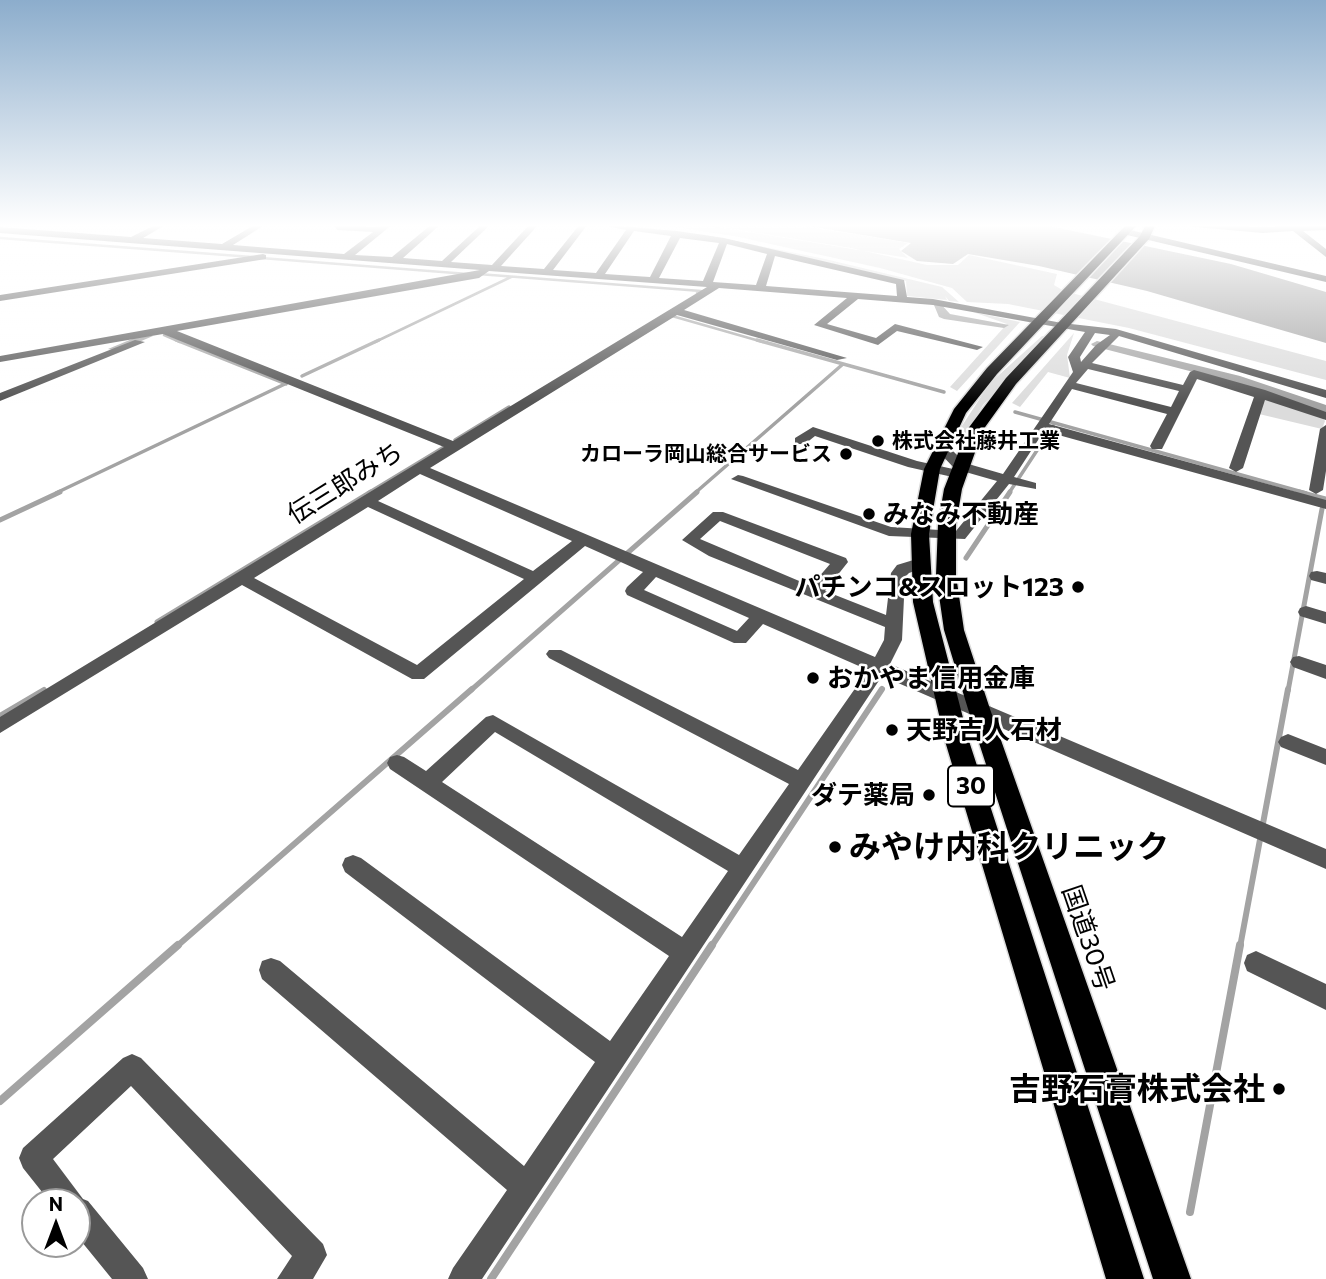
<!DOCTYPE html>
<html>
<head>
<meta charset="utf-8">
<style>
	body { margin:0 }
	#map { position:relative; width:1326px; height:1279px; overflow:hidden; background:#fff; font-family:Commissioner,sans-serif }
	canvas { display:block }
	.north { position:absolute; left:21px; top:1188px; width:70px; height:70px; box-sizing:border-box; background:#fff; border:2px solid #999; border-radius:50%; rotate:0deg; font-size:19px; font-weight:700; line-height:28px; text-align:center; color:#000 }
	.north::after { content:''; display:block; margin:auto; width:24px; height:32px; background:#000; clip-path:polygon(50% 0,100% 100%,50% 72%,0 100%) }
</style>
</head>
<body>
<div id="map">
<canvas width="1326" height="1279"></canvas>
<div class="north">N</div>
</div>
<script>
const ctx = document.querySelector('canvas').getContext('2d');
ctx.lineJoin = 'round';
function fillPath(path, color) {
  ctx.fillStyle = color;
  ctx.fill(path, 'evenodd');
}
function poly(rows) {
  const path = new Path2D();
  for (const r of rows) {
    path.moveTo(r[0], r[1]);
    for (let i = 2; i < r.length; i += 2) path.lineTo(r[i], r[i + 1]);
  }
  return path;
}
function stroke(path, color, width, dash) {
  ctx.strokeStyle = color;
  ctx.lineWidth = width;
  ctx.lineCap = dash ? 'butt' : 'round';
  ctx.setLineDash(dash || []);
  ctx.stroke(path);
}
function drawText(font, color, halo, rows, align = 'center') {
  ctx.font = font + ' Commissioner,"Noto Sans JP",sans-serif';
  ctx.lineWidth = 5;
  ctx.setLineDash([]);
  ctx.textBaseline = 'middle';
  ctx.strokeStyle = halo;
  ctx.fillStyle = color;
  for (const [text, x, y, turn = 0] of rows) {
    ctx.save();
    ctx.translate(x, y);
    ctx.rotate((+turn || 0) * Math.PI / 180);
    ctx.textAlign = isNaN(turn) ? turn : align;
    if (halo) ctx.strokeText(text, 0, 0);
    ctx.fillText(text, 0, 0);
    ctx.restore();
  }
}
fillPath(poly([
	[612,224,706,235,825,259,942,287,959,302,949,301,945,296,947,300,907,296,906,281,773,250],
	[653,224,690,224,733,229,851,248,927,265,958,265,969,255,1057,274,1054,285,1064,291,1326,361,1326,380,1129,328,1008,304,967,302,952,288,880,268,734,236],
	[699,224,786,224,854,234,908,243,899,249,908,258],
	[973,312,1020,322,957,391,950,387,1007,324],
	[1074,333,1067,355,1070,378,1048,372,1020,407,1012,403],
	[1042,336,1046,337,983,405,962,439,954,438,990,383],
	[1263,399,1322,417,1325,421,1322,429,1259,414]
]), '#dcdcdc');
fillPath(poly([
	[796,224,1040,224,1231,264,1326,292,1326,343,1147,291,1039,266,968,254,953,264,917,261,901,251,911,243]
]), '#a3a3a3');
stroke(poly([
	[0,238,252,257],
	[261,258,468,274],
	[478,274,701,291,697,293],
	[672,316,763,342],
	[164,335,180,342],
	[375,342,511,277]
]), '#a3a3a3', 2.5);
stroke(poly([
	[176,340,286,384],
	[757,340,944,392],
	[302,376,379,340],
	[1015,412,1306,493],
	[455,440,509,407],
	[56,493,287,383],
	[368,493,444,447],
	[695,493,843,364],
	[1009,493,1053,426]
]), '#a3a3a3', 3.5);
stroke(poly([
	[1299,492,1326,499],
	[0,520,60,492],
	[966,558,1010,492],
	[157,622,371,492],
	[470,691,697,492],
	[1288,691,1322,509]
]), '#a3a3a3', 5);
stroke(poly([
	[0,716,44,690],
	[176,947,472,689],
	[711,947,882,689],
	[1240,947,1288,689]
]), '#a3a3a3', 6);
stroke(poly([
	[0,1101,178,945],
	[1190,1212,1240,945],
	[491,1279,712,945]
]), '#a3a3a3', 8);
fillPath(poly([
	[939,302,950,314,1009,325,1004,328,944,319,939,317,934,305,939,302],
	[144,334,153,336,118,351,108,349,144,334],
	[1097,341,1240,376,1326,405,1326,413,1232,382,1093,346,1091,344,1097,341]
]), '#a3a3a3');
const highway = poly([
	[1127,224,1138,224,997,374,966,413,940,469,929,534,933,602,969,741,1144,1279,1106,1279,945,741,913,602,911,534,924,469,954,409,987,368,1127,224],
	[1146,224,1156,224,1149,239,1016,384,983,430,962,489,956,524,956,575,964,630,990,709,1191,1279,1153,1279,968,709,944,630,936,575,938,524,944,489,967,430,1006,378,1140,236,1146,224]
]);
stroke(highway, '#dbdbdb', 3);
fillPath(poly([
	[157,224,167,224,143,238,222,244,256,224,266,224,233,245,344,254,373,232,337,230,334,225,379,227,384,224,393,224,355,255,392,257,432,224,441,224,403,258,442,261,482,224,491,224,451,262,492,265,530,224,539,224,501,266,544,269,580,224,588,224,553,270,596,273,626,230,596,224,677,231,724,238,904,280,907,297,933,299,1062,323,1116,329,1326,390,1326,398,1119,336,1092,363,1183,385,1190,372,1194,370,1265,390,1326,412,1326,420,1265,400,1243,468,1236,472,1229,468,1254,397,1197,379,1162,449,1152,449,1150,446,1167,414,1072,389,1049,424,1326,500,1326,509,1044,431,1014,477,1036,483,1036,489,1009,484,965,539,889,536,731,479,738,475,743,476,891,527,956,531,997,481,955,469,934,447,941,443,946,444,965,463,1003,474,1073,372,1068,357,1085,332,933,305,858,299,827,324,876,338,895,324,983,347,977,350,897,331,878,345,814,325,847,298,719,288,684,310,847,358,837,360,677,315,430,468,875,657,884,640,885,627,709,556,682,540,713,512,723,512,846,558,848,562,825,591,886,615,891,573,897,565,920,558,926,559,928,563,926,567,909,573,905,577,902,640,890,664,1326,849,1326,869,882,676,482,1279,448,1279,453,1268,507,1190,262,979,259,970,262,961,271,958,280,961,524,1166,595,1062,345,872,342,865,345,858,353,855,361,858,610,1041,669,956,390,769,387,763,390,757,397,755,404,757,426,771,486,717,493,715,739,855,789,784,549,658,546,654,549,650,561,650,798,770,868,670,763,624,746,643,734,643,627,595,625,591,627,587,643,572,585,546,424,679,412,679,242,585,0,733,0,717,444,447,163,334,0,362,0,356,480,270,0,233,0,227,131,237,157,224],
	[634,231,671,236,650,277,605,274,634,231],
	[680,238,719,243,703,281,659,278,680,238],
	[727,244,767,254,756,285,713,282,727,244],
	[775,256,896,284,897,296,766,286,775,256],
	[489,271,707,287,453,441,177,331,479,278,489,271],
	[1095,333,1110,335,1096,345,1081,362,1080,357,1095,333],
	[1088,369,1179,391,1171,407,1076,383,1088,369],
	[420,474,572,541,533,571,378,501,420,474],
	[368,507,524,579,417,665,254,578,368,507],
	[720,521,830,564,811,586,700,539,720,521],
	[656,577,749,618,737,631,644,590,656,577],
	[495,732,728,871,682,937,442,782,495,732],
	[1190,224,1263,227,1326,224,1326,230,1303,231,1326,249,1326,257,1293,231,1263,233,1194,227,1190,224],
	[1126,229,1326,276,1326,282,1123,234,1126,229],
	[263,254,266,255,266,259,0,301,0,295,263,254],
	[135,340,145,342,0,401,0,393,135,340],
	[1326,425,1326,471,1323,490,1316,494,1309,490,1320,429,1326,425],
	[813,427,917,461,962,471,964,474,957,478,908,467,815,436,805,444,795,444,795,438,813,427],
	[1317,571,1326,573,1326,584,1311,580,1309,576,1311,572,1317,571],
	[1306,606,1326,612,1326,624,1300,616,1298,612,1300,608,1306,606],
	[1299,656,1326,665,1326,679,1293,667,1290,662,1293,657,1299,656],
	[1288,734,1326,749,1326,765,1281,747,1278,742,1281,737,1288,734],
	[1256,951,1326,984,1326,1010,1247,971,1244,963,1247,955,1256,951],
	[132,1054,141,1058,323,1244,327,1255,313,1279,277,1279,292,1256,131,1086,53,1159,83,1199,88,1201,143,1268,148,1279,112,1279,77,1236,77,1202,50,1202,23,1168,19,1158,23,1148,123,1058,132,1054]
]), '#555');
fillPath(highway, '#000');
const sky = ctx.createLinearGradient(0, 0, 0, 403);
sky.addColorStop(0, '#8cadcc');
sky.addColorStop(0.56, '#fff');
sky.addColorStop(1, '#ffffff00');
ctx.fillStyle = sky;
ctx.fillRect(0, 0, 1326, 403);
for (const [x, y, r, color] of [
	[878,441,7,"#000"],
	[846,454,7,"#000"],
	[869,514,7,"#000"],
	[1078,587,7,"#000"],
	[813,678,7,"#000"],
	[892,730,7,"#000"],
	[929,795,7,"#000"],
	[835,847,7,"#000"],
	[1279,1089,7,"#000"]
]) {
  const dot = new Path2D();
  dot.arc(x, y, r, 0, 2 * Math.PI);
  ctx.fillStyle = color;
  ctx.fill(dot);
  stroke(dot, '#fff', 2.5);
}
drawText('bold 21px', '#000', '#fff', [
	["株式会社藤井工業",892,441],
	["カローラ岡山総合サービス",832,454,"right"]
], 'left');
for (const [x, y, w] of [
	[971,786,46]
]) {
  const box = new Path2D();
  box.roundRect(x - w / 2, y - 20.5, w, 41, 5);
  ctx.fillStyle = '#fff';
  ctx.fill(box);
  stroke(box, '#000', 2);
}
drawText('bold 24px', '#000', null, [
	["30",971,786]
]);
drawText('26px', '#000', '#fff', [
	["伝三郎みち",345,483,-32],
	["国道30号",1088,938,71]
]);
drawText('bold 26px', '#000', '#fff', [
	["みなみ不動産",883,514],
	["パチンコ&スロット123",1064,587,"right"],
	["おかやま信用金庫",827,678],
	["天野吉人石材",906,730],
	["ダテ薬局",915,795,"right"]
], 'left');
drawText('bold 32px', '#000', '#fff', [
	["みやけ内科クリニック",849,847],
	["吉野石膏株式会社",1265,1089,"right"]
], 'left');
</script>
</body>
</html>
